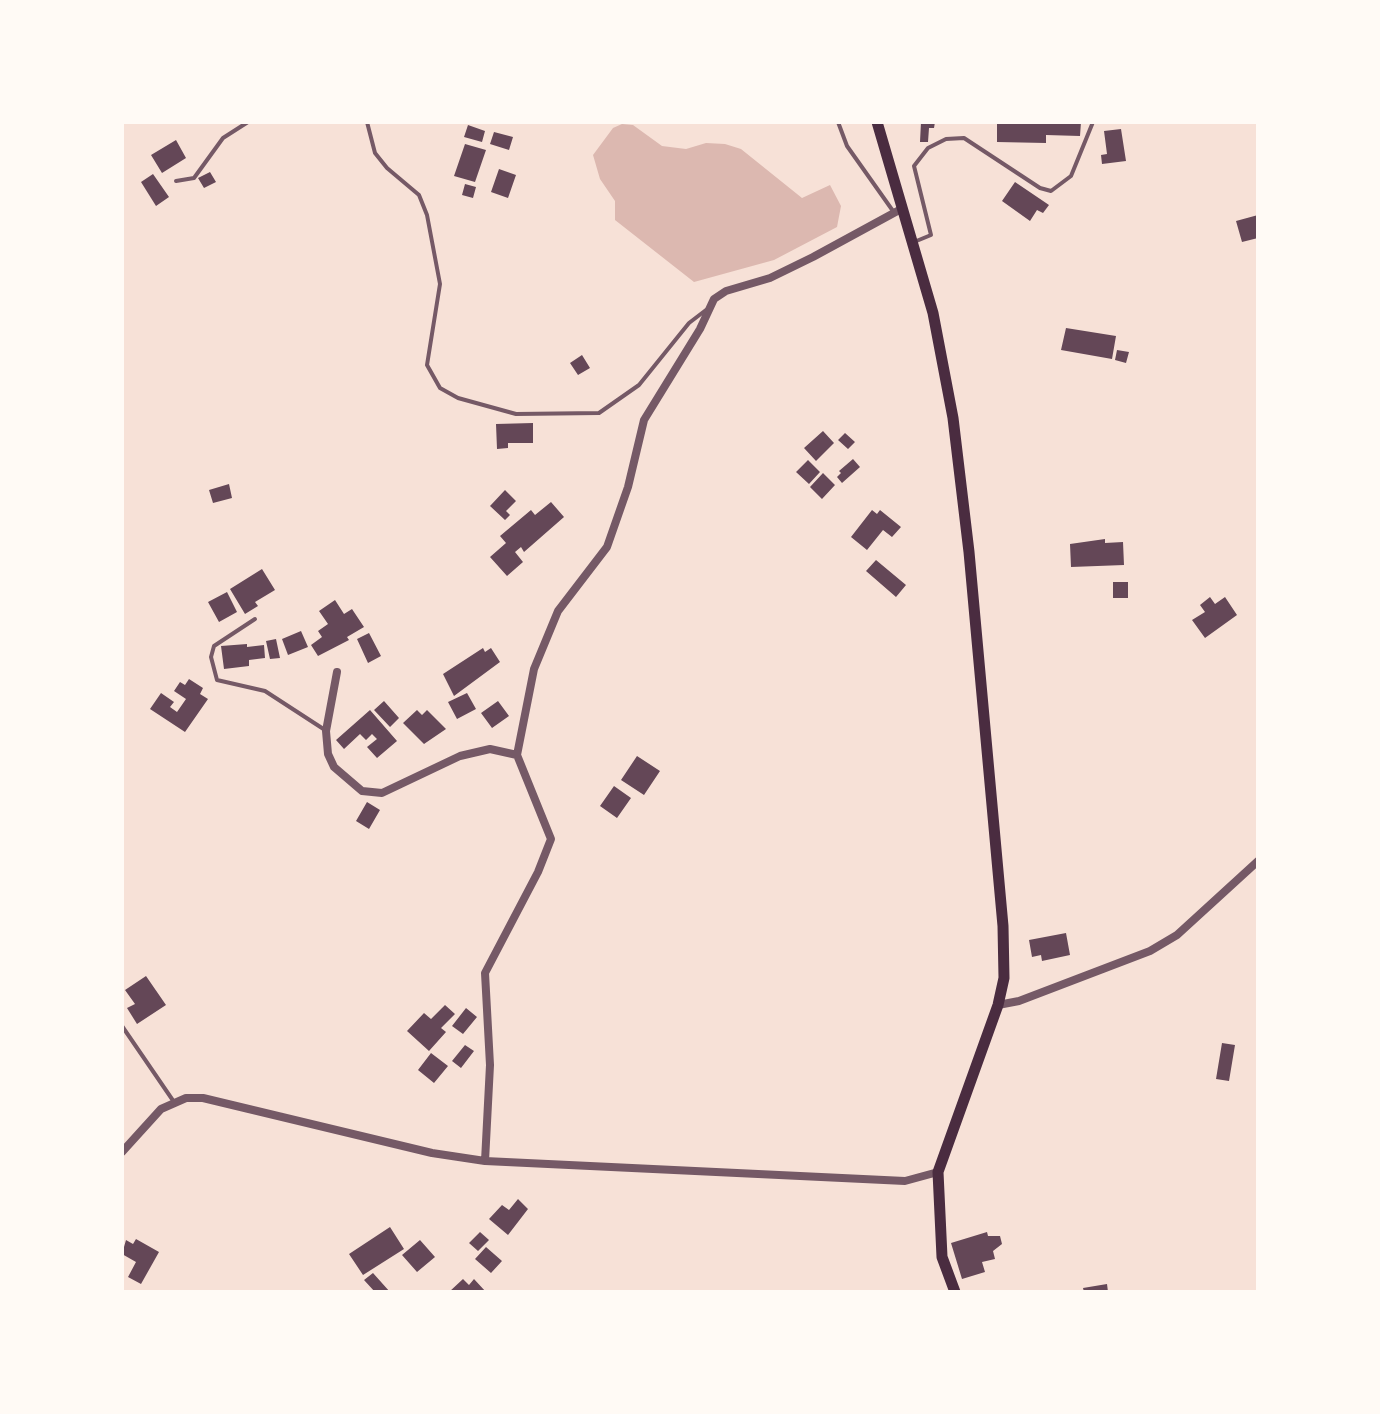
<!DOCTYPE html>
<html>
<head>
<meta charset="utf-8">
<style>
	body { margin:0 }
	#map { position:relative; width:1380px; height:1414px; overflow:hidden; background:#f7e1d7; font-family:"Alegreya Sans",sans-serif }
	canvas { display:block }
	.frame { position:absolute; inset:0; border:124px solid #fffaf5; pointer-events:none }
</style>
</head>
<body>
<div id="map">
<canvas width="1380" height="1414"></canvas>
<div class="frame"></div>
</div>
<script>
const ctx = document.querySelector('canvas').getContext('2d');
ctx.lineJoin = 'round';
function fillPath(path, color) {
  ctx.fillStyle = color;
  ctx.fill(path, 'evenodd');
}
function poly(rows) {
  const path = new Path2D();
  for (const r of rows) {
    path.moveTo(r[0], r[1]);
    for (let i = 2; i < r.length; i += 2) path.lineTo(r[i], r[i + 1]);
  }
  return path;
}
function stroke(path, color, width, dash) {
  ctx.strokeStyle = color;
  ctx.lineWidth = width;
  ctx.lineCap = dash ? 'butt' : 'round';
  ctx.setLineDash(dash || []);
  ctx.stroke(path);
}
fillPath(poly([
	[622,124,633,125,662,146,686,149,706,143,725,144,741,149,802,198,830,185,841,206,837,227,774,260,694,282,615,220,615,201,600,179,593,155,613,128]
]), '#dcb8b0');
fillPath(poly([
	[921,122,935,122,934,128,929,128,928,142,920,142],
	[997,122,1081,122,1080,136,1046,135,1046,143,997,142],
	[468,125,485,131,482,142,464,137],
	[1121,129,1126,161,1102,164,1101,155,1107,154,1104,131],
	[494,132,513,137,509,150,490,144],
	[176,140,186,158,162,173,151,155],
	[465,144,486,150,475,182,454,176],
	[499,169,516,175,508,198,491,192],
	[210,172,216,182,204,188,198,178],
	[153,174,169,197,156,206,141,182],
	[1015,182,1049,205,1043,213,1037,210,1030,221,1002,201],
	[465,184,476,187,473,198,462,195],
	[1258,215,1258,238,1242,242,1236,221],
	[1066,328,1116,336,1112,359,1061,350],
	[1117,350,1129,352,1126,363,1115,360],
	[582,355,590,368,578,375,570,363],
	[533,423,533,443,508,443,508,448,497,449,496,424],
	[823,431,834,443,816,461,804,448],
	[845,433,855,442,848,449,838,440],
	[853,459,860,467,842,483,837,477,841,473,839,471],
	[808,460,820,472,809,484,796,472],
	[823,473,835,485,822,499,810,487],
	[229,484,232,498,213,503,209,490],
	[505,490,516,501,506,511,510,515,505,520,490,506],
	[551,502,564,517,524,552,521,547,515,552,523,562,507,576,490,557,506,543,500,536,531,510,535,515],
	[872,510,877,514,880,510,901,527,892,537,883,530,867,550,851,537],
	[1105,539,1105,543,1123,542,1124,565,1071,567,1070,544],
	[876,560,906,585,896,597,866,571],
	[262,569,275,590,255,602,258,606,245,614,230,589],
	[1113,582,1128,582,1128,598,1113,598],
	[227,592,237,612,219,622,208,602],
	[1210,597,1215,604,1225,597,1237,615,1205,638,1192,620,1205,612,1200,605],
	[335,600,344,614,352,609,364,627,347,637,349,640,318,656,311,645,322,637,318,631,328,624,319,611],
	[301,631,308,647,288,655,282,639],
	[369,633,381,656,368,663,357,639],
	[276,639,280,658,270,659,266,641],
	[247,644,247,647,264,645,265,658,249,660,249,666,224,669,221,646],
	[483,648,485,652,491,648,500,662,454,696,443,674],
	[189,679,203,688,200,694,208,699,185,732,150,709,161,693,174,702,170,707,177,712,186,699,174,691,180,682,185,685],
	[467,693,476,709,457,719,448,702],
	[384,701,399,718,390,727,374,710],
	[498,701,509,716,492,728,481,713],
	[370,710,397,741,377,758,367,747,377,739,372,734,366,740,360,734,344,749,336,740],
	[417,710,422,715,427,710,446,729,424,744,403,723],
	[637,756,660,771,644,795,621,780],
	[614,786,631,798,617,818,600,806],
	[367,802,380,810,369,829,356,821],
	[1066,933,1070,955,1042,961,1041,955,1032,957,1029,940],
	[146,976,166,1005,137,1024,127,1008,135,1004,125,990],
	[445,1005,455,1014,441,1028,446,1032,429,1051,407,1031,424,1013,431,1019],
	[466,1008,477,1017,463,1034,452,1026],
	[1222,1043,1235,1045,1229,1081,1216,1079],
	[465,1045,474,1051,461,1068,452,1061],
	[431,1053,448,1066,434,1083,418,1070],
	[518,1199,528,1209,508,1235,489,1219,502,1205,509,1210],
	[390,1227,404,1249,363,1275,349,1254],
	[480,1232,489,1240,478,1251,469,1243],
	[987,1232,988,1236,1000,1236,1002,1244,993,1251,995,1259,982,1262,985,1272,962,1279,951,1243],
	[136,1239,159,1252,141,1284,128,1277,136,1262,122,1254,126,1240,133,1244],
	[420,1240,435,1257,417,1272,402,1255],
	[486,1247,502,1261,491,1273,475,1259],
	[373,1273,390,1292,375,1292,364,1280],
	[463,1279,469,1285,474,1279,486,1292,449,1292],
	[1107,1284,1108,1292,1084,1292,1083,1288]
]), '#644757');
stroke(poly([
	[367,122,375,153,387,168,419,195,427,215,440,284,427,365,440,388,458,398,516,414,599,413,639,385,689,323,706,310],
	[838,122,847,146,893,211],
	[176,181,194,178,223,138,248,122],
	[914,242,931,235,914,166,928,148,946,139,964,138,1040,188,1051,191,1071,176,1093,122],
	[255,619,214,646,211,657,217,680,265,691,325,730],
	[122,1026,174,1102]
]), '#755966', 4);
stroke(poly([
	[337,672,326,731,328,754,334,767,362,791,382,793,460,756,490,749,517,755],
	[998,1005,1019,1001,1150,951,1177,935,1258,861],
	[122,1152,161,1109,186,1098,203,1098,432,1153,485,1161,905,1181,938,1172],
	[485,1161,490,1065,485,973,538,872,551,839,517,755,534,669,558,611,607,547,628,487,644,420,700,329,714,299,726,291,770,278,813,257,903,208]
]), '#755966', 8);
stroke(poly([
	[877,122,933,313,953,418,969,552,1003,926,1004,978,998,1005,938,1172,942,1257,955,1292]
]), '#4a2c40', 11);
</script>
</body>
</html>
